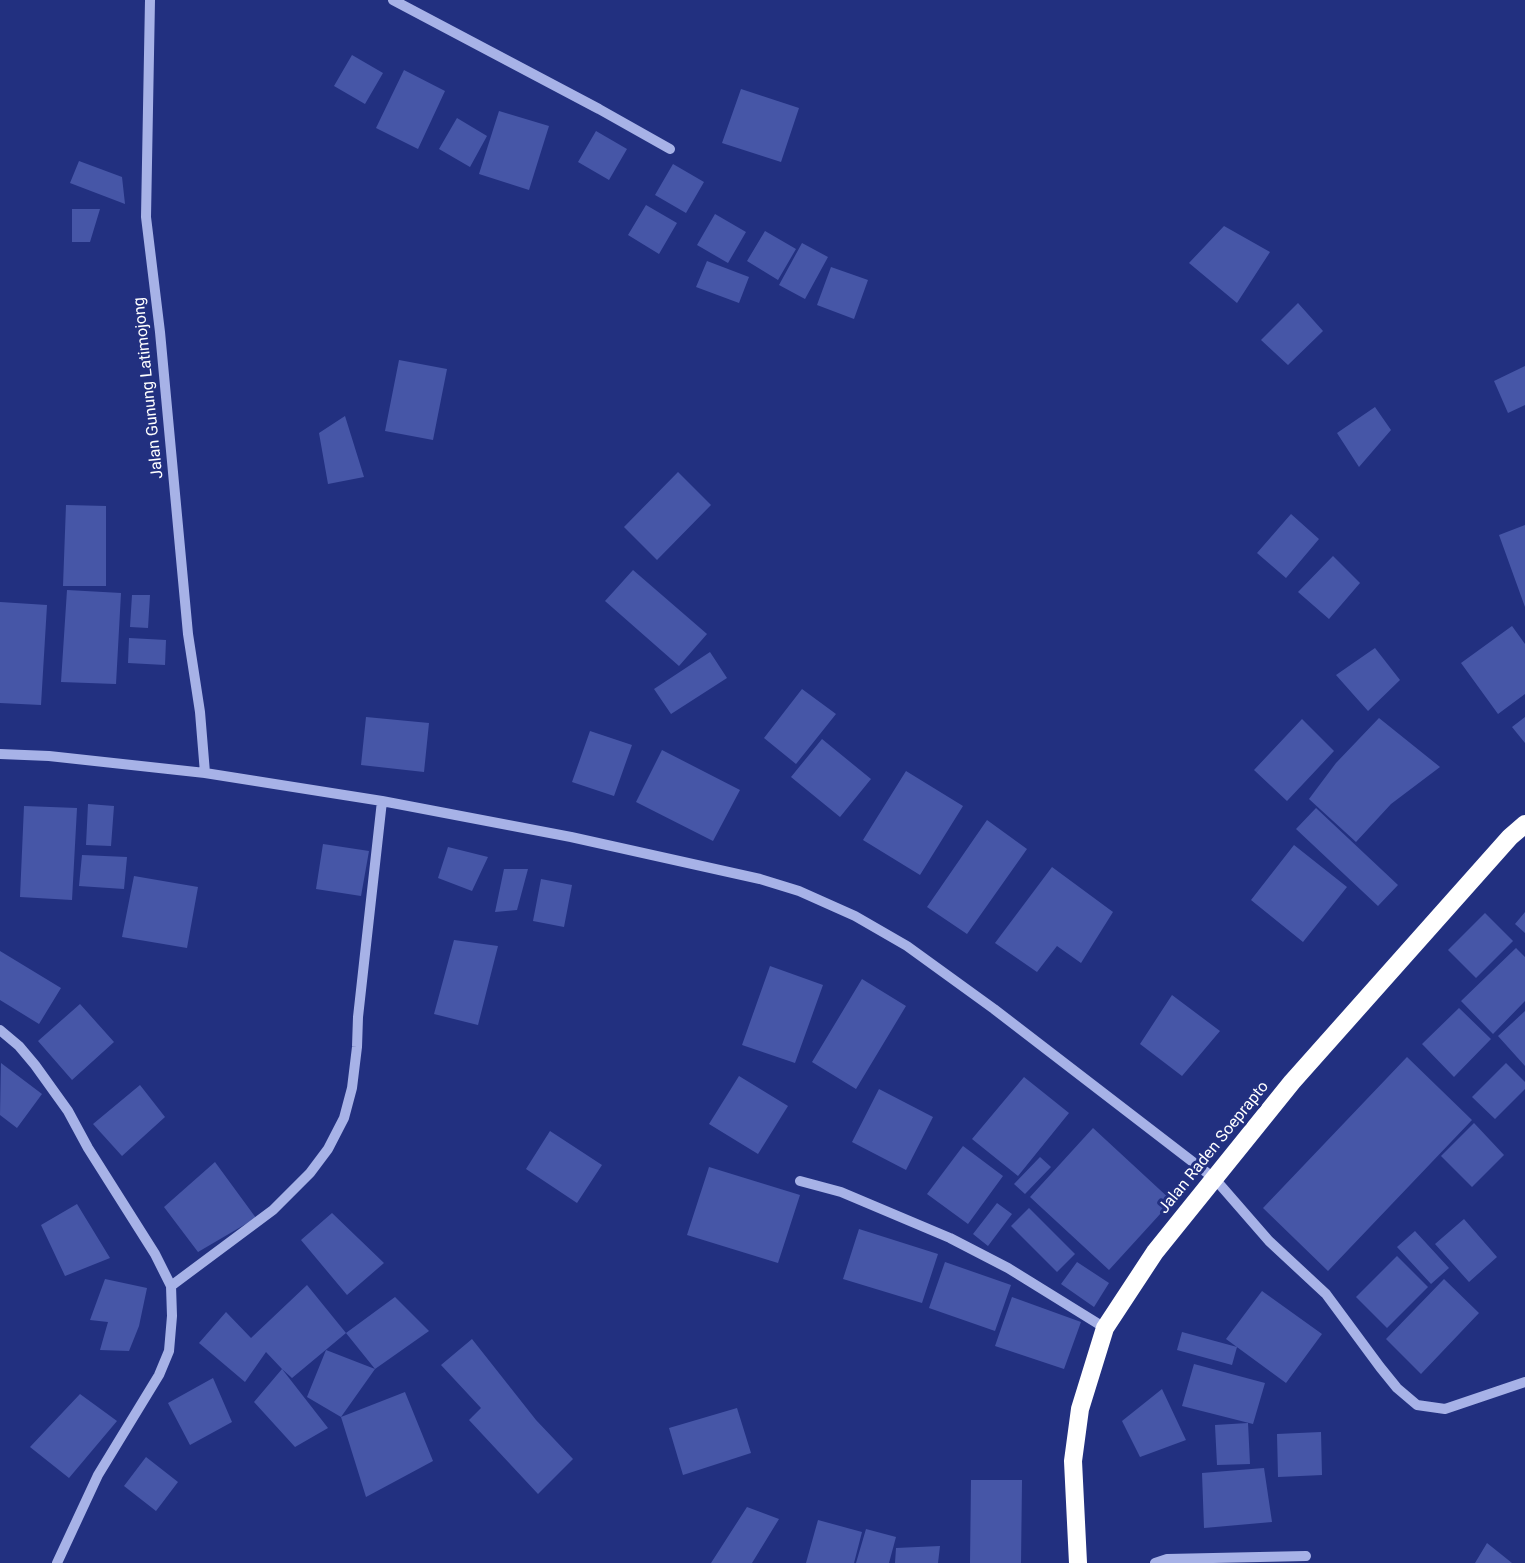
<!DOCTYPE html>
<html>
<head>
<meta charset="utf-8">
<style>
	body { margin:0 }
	canvas { display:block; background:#223080 }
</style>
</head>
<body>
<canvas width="1525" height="1563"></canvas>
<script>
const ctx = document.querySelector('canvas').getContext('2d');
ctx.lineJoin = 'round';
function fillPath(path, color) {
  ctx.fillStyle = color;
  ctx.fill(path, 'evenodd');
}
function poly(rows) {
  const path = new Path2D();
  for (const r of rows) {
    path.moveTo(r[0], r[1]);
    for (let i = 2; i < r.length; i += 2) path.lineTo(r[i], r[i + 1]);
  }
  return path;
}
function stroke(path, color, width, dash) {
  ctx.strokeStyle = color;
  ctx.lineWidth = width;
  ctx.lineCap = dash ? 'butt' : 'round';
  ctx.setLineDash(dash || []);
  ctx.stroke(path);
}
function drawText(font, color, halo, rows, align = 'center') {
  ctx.font = font + ' Roboto,sans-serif';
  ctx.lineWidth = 6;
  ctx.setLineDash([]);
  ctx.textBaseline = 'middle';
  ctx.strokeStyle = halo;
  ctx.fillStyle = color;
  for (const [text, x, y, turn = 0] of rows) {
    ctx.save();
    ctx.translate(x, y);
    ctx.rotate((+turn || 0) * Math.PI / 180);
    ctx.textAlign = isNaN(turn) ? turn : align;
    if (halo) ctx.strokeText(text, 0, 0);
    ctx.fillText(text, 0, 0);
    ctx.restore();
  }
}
fillPath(poly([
	[352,55,383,73,365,104,334,86],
	[404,70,445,91,418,149,376,128],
	[741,89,799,108,781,162,722,143],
	[499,111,549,126,529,190,479,174],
	[457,118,487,136,470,167,439,149],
	[596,131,627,149,609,180,578,162],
	[79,161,122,177,125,204,70,183],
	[673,164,704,182,686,213,655,195],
	[646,205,677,223,659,254,628,235],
	[72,209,100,209,90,242,72,242],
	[715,214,746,232,728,263,697,245],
	[1224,226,1270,252,1237,303,1189,263],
	[765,231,796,249,778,280,747,261],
	[802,243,828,257,805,299,779,285],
	[707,261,749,277,739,303,696,287],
	[831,267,868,280,854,319,817,305],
	[1298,303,1323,331,1288,365,1261,340],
	[399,360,447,369,433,440,385,431],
	[1525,366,1525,405,1508,413,1494,381],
	[1375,407,1391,430,1359,467,1337,433],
	[345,416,364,477,328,484,319,433],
	[678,472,711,505,657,560,624,527],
	[66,505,106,506,106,586,63,586],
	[1291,514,1319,539,1286,578,1257,553],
	[1525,525,1525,607,1499,535],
	[1333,556,1360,583,1329,619,1298,592],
	[633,570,707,634,679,666,605,601],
	[67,590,121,593,116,684,61,682],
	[132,595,150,595,148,628,130,627],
	[0,602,47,605,41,705,0,703],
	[1512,626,1525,644,1525,694,1498,714,1461,663],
	[129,638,166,640,165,665,128,663],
	[1375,648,1400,680,1368,711,1336,675],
	[710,652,727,678,671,714,654,689],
	[802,689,836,714,796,764,764,738],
	[366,717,429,723,424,772,361,765],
	[1525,717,1525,743,1512,727],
	[1379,718,1440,767,1391,804,1356,842,1309,799,1336,763],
	[1302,719,1334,751,1287,801,1254,770],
	[590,731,632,745,614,796,572,782],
	[822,739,871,779,840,817,791,777],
	[662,750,740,790,713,841,636,802],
	[906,771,963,806,920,875,863,840],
	[88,804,114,806,111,846,86,845],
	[24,806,77,808,72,900,20,897],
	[1316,808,1398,885,1378,906,1296,829],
	[987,820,1027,849,967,934,927,907],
	[323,844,369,851,361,896,316,889],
	[1294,845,1347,887,1303,942,1251,900],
	[448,847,488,857,472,891,438,878],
	[82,855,127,857,124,889,79,886],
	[1052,867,1113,912,1081,963,1057,946,1037,972,995,943],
	[504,869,528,869,517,910,495,912],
	[134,876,198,887,187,948,122,937],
	[541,879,572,885,564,927,533,921],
	[1525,912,1525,933,1515,924],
	[1485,913,1513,941,1476,978,1448,950],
	[454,940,498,946,478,1025,434,1014],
	[1516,948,1525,957,1525,1001,1493,1034,1461,1001],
	[0,951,61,988,39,1024,0,1000],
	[770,966,823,985,795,1063,742,1045],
	[862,979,906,1006,856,1089,812,1062],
	[1172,995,1220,1031,1182,1076,1140,1044],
	[80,1004,114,1042,72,1080,38,1041],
	[1459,1008,1491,1039,1454,1077,1422,1044],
	[1525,1011,1525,1066,1498,1036],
	[1407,1057,1472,1120,1328,1271,1263,1208],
	[1,1063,42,1094,17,1128,0,1115],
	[1506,1063,1525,1082,1525,1089,1495,1119,1472,1097],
	[739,1076,788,1106,758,1154,709,1124],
	[1024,1077,1069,1113,1018,1176,972,1139],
	[140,1085,165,1117,122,1156,93,1124],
	[879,1089,933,1117,906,1170,852,1142],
	[1474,1123,1504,1155,1472,1187,1441,1156],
	[1093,1128,1172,1201,1109,1270,1030,1197],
	[550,1131,602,1165,577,1203,526,1169],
	[963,1146,1003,1176,968,1224,927,1194],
	[1040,1157,1051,1167,1025,1194,1014,1184],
	[215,1162,256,1218,198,1252,164,1207],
	[709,1167,800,1195,778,1263,687,1235],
	[997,1203,1012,1214,988,1246,973,1234],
	[77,1204,110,1258,65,1276,41,1225],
	[1029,1208,1075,1254,1057,1272,1011,1226],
	[332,1213,384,1263,347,1295,301,1240],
	[1464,1219,1497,1257,1469,1282,1435,1244],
	[859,1229,938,1254,922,1303,843,1279],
	[1415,1231,1449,1268,1431,1284,1397,1247],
	[1397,1256,1428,1287,1387,1328,1356,1297],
	[945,1262,1011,1285,995,1331,929,1308],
	[1077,1262,1109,1283,1094,1307,1061,1284],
	[105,1279,147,1288,139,1326,129,1351,100,1350,108,1322,90,1320],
	[1444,1279,1479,1313,1421,1374,1386,1339],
	[307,1285,346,1333,292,1378,282,1369,328,1428,295,1447,254,1402,282,1369,266,1352,245,1382,199,1343,226,1312,251,1338],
	[1262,1291,1322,1334,1286,1383,1226,1339],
	[395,1297,429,1331,375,1369,341,1417,307,1397,326,1350,375,1369,346,1333],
	[1012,1297,1081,1322,1064,1369,995,1346],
	[1182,1332,1237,1347,1232,1365,1177,1350],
	[472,1339,536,1420,573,1459,538,1494,469,1420,481,1408,441,1365],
	[1194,1364,1265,1383,1253,1424,1182,1406],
	[213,1378,232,1422,190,1445,168,1403],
	[1162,1389,1186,1440,1140,1457,1122,1421],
	[405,1392,433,1461,366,1497,341,1417],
	[80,1394,117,1421,69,1478,30,1447],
	[737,1408,751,1453,683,1475,669,1428],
	[1248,1423,1250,1464,1217,1465,1215,1425],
	[1321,1432,1322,1475,1278,1477,1277,1434],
	[146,1457,178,1482,156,1511,124,1486],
	[1264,1468,1272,1522,1204,1528,1202,1473],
	[971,1480,1022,1480,1021,1563,970,1563],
	[747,1507,779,1519,752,1563,711,1563],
	[818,1520,862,1532,854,1563,806,1563],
	[866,1529,896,1537,889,1563,856,1563],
	[1487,1543,1512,1563,1475,1563],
	[940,1546,938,1563,895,1563,896,1548]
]), '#4656a7');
stroke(poly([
	[150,0,146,217,160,332,188,634,200,712,205,773],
	[393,0,599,109,670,149],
	[0,754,49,756,205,773,382,801,571,837,760,879,799,891,855,916,907,946,994,1009,1215,1179,1269,1241,1326,1294,1380,1367,1397,1388,1417,1405,1445,1409,1525,1382],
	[0,1030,19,1046,35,1065,68,1111,88,1148,155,1254,171,1286,172,1316,169,1351,159,1375,98,1475,57,1563],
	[800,1181,841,1192,950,1238,1008,1268,1105,1328],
	[171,1286,273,1210,310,1173,328,1149,344,1118,352,1088,357,1047,358,1017,382,801],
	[1155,1563,1167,1559,1306,1556]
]), '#a7b2e7', 10);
stroke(poly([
	[1078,1563,1073,1461,1080,1409,1105,1328,1155,1252,1292,1082,1510,837,1525,824]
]), '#fff', 18);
drawText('16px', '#fff', '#223080', [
	["Jalan Gunung Latimojong",149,388,-96],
	["Jalan Raden Soeprapto",1214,1148,-51]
]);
</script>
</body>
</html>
